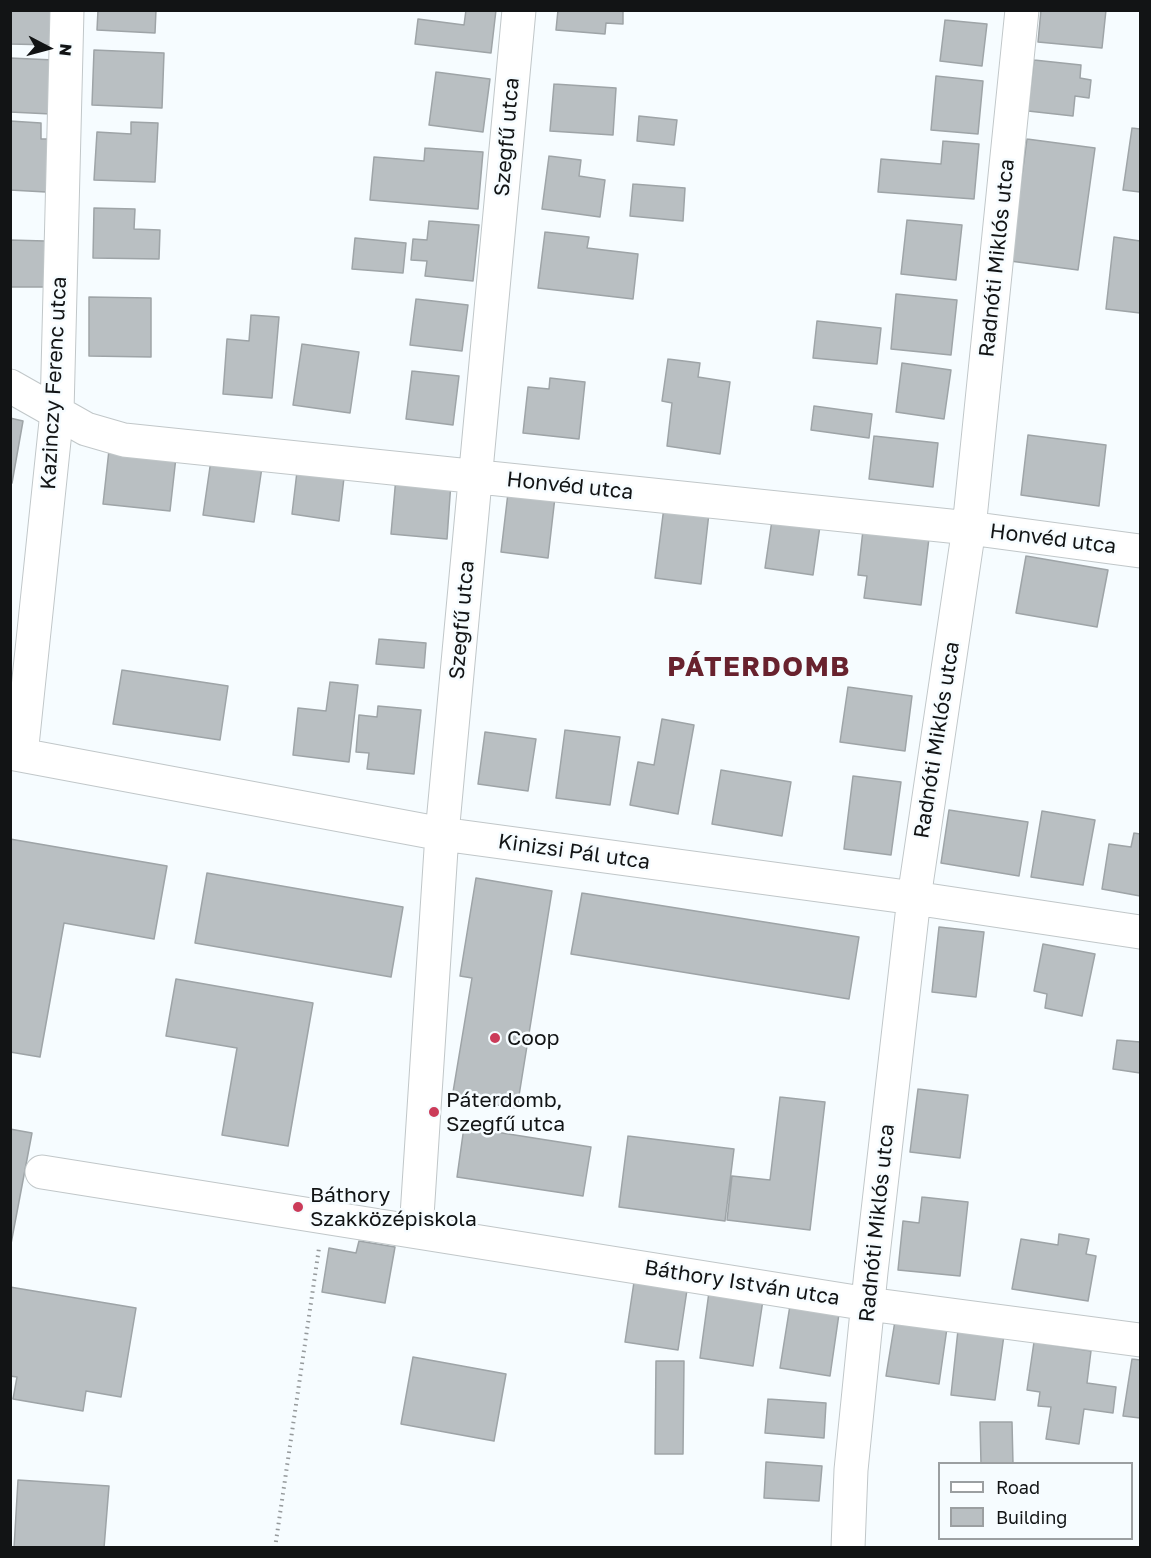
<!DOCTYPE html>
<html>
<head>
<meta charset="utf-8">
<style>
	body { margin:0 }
	#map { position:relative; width:1151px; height:1558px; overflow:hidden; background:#f6fcff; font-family:"Golos Text",sans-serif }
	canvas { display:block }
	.frame { position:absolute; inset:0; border:12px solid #121415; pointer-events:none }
	.legend { position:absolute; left:938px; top:1462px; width:195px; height:78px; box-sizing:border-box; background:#f6fcff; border:2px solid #9b9fa1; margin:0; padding:8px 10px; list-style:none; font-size:18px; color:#121415 }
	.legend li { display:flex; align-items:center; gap:12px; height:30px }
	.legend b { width:30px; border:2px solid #9b9fa1 }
	.north { position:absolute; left:18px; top:18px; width:60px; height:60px; -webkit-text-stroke:4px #f6fcff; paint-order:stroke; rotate:96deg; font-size:16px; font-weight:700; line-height:24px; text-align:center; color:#121415 }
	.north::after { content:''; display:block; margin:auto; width:21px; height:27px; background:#121415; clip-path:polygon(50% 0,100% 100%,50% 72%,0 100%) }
</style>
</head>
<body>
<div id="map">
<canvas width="1151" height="1558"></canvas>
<div class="frame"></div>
<ul class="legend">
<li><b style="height:8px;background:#fff"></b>Road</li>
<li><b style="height:16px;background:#b9bfc2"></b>Building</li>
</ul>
<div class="north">N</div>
</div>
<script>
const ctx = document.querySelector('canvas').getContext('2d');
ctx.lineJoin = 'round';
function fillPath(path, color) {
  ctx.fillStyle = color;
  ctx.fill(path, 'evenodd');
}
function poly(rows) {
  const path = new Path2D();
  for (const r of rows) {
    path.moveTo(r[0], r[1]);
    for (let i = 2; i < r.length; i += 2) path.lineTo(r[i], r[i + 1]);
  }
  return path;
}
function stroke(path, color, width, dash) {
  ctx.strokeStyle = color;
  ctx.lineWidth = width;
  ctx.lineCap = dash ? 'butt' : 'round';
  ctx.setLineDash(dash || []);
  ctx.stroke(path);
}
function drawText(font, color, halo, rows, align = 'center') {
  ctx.font = font + ' "Golos Text",sans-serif';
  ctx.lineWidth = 5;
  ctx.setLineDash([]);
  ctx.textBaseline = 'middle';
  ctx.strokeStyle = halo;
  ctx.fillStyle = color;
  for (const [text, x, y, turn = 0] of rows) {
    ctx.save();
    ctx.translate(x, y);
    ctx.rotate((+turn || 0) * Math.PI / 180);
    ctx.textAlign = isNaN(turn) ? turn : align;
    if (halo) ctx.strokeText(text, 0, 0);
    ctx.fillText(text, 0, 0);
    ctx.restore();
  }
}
const building = poly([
	[10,10,54,10,53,45,10,44,10,10],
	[98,10,156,10,155,33,97,30,98,10],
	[466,10,496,10,491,53,415,44,418,19,464,25,466,10],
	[558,10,623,10,623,24,606,23,605,34,556,30,558,10],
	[1041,10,1106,10,1102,48,1038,42,1041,10],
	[945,20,987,24,982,66,940,61,945,20],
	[94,50,164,53,162,108,92,105,94,50],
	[10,58,54,60,51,114,10,112,10,58],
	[1034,60,1081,65,1080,78,1091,80,1089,98,1075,96,1073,116,1028,111,1034,60],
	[436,72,490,79,483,132,429,125,436,72],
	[936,76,983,81,978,134,931,130,936,76],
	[554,84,616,88,613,135,550,131,554,84],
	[639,116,677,120,674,145,637,141,639,116],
	[10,121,41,123,41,139,49,139,46,192,10,190,10,121],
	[131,122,158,123,155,182,94,180,97,132,131,134,131,122],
	[1132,128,1140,129,1140,192,1123,190,1132,128],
	[1027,139,1095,148,1078,270,1010,261,1027,139],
	[943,141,979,144,974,199,878,192,881,159,941,164,943,141],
	[425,148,483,152,478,209,370,200,374,157,424,161,425,148],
	[549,156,581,160,579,176,605,180,600,217,542,209,549,156],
	[633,184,685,188,683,221,630,216,633,184],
	[94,208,135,209,134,229,160,230,159,259,93,258,94,208],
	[907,220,962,225,956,280,901,274,907,220],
	[429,221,479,225,473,281,425,276,427,261,411,260,413,239,427,240,429,221],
	[545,232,589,237,587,248,638,254,633,299,538,288,545,232],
	[1114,237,1140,241,1140,313,1106,309,1114,237],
	[355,238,406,243,403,273,352,269,355,238],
	[10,240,45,241,44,287,10,287,10,240],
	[896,294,957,300,951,355,891,349,896,294],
	[89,297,151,298,151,357,89,356,89,297],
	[416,299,468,305,462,351,410,345,416,299],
	[251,315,279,317,272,398,223,394,227,339,249,341,251,315],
	[817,321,881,328,877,364,813,358,817,321],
	[302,344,359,352,350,413,293,405,302,344],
	[668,359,700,363,698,377,730,382,720,454,667,446,672,403,662,401,668,359],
	[902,363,951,370,944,419,896,412,902,363],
	[412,371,459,376,453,425,406,419,412,371],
	[550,378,585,382,579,439,523,433,528,387,549,389,550,378],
	[814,406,872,414,869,438,811,430,814,406],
	[10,418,23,421,12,483,10,483,10,418],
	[1028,435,1106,445,1099,506,1021,495,1028,435],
	[874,436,938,443,933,487,869,479,874,436],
	[109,450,176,457,170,511,103,504,109,450],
	[211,460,262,467,254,522,203,515,211,460],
	[298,463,345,469,339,521,292,514,298,463],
	[396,477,451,482,447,539,391,534,396,477],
	[508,493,555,497,548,558,501,552,508,493],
	[664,507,709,513,701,584,655,578,664,507],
	[772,520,820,526,813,575,765,568,772,520],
	[863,530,929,538,921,605,864,598,867,576,858,575,863,530],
	[1026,556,1108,570,1097,627,1016,613,1026,556],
	[379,639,426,643,424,668,376,664,379,639],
	[122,670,228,686,220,740,113,724,122,670],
	[330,682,358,685,349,762,293,755,298,708,326,711,330,682],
	[848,687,912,696,905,751,840,742,848,687],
	[378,706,421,710,414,774,367,769,369,753,356,752,359,715,377,717,378,706],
	[662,719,694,725,678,814,630,805,638,762,654,765,662,719],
	[565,730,620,737,610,805,556,798,565,730],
	[485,732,536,739,528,791,478,784,485,732],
	[721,770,791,782,782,836,712,824,721,770],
	[853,776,901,782,891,855,844,849,853,776],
	[949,810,1028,822,1019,876,941,863,949,810],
	[1042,811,1095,820,1083,885,1031,877,1042,811],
	[1134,833,1140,834,1140,896,1102,889,1109,844,1131,847,1134,833],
	[10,839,167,866,154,939,64,923,40,1057,10,1052,10,839],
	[207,873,403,907,391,977,195,943,207,873],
	[476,878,552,891,517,1108,452,1098,472,978,460,976,476,878],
	[582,893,859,937,849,999,571,954,582,893],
	[939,927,984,932,976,997,932,992,939,927],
	[1043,944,1095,954,1082,1016,1045,1008,1047,994,1034,991,1043,944],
	[176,979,313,1003,288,1146,222,1135,237,1048,166,1036,176,979],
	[1117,1040,1140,1042,1140,1073,1113,1069,1117,1040],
	[918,1089,968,1095,960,1158,910,1152,918,1089],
	[780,1097,825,1102,810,1230,727,1220,732,1176,770,1180,780,1097],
	[464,1127,591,1147,583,1196,457,1177,464,1127],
	[10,1129,32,1133,10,1249,10,1129],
	[628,1136,734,1149,725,1221,619,1207,628,1136],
	[922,1197,968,1202,960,1276,898,1270,903,1221,919,1223,922,1197],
	[1059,1234,1089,1239,1086,1254,1096,1256,1088,1301,1012,1289,1021,1239,1058,1245,1059,1234],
	[359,1241,395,1247,385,1303,322,1292,329,1248,356,1253,359,1241],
	[634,1282,687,1290,678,1350,625,1342,634,1282],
	[10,1287,136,1308,121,1397,86,1391,83,1411,13,1399,17,1377,10,1376,10,1287],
	[709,1292,763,1300,753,1366,700,1358,709,1292],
	[791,1299,840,1307,830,1376,780,1368,791,1299],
	[895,1321,947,1328,939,1384,886,1376,895,1321],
	[958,1330,1004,1335,995,1400,951,1395,958,1330],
	[1034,1342,1091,1351,1087,1383,1116,1387,1113,1413,1084,1409,1079,1444,1046,1439,1051,1407,1038,1406,1040,1392,1027,1390,1034,1342],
	[413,1357,506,1374,494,1441,401,1424,413,1357],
	[1132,1359,1140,1360,1140,1418,1123,1416,1132,1359],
	[656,1361,684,1361,683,1454,655,1454,656,1361],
	[768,1399,826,1403,824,1438,765,1433,768,1399],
	[980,1422,1012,1422,1013,1464,981,1464,980,1422],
	[766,1462,822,1466,819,1501,764,1498,766,1462],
	[18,1480,109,1486,104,1548,14,1548,18,1480]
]);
fillPath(building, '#b9bfc2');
stroke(building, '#9ea4a7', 1.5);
const minor = poly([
	[10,386,86,429,124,440,969,528,1140,551],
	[10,753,442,834,914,898,1140,932],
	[21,755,57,412,67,10],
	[42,1172,868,1304,1140,1340],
	[416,1231,442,834,519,10],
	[848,1548,851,1470,871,1272,914,898,969,528,1022,10]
]);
stroke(minor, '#c1c7c9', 35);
stroke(poly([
	[275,1548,319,1248]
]), '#95999b', 4, [1.5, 4.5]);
stroke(minor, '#fff', 33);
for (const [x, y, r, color] of [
	[495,1038,6,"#cb3b59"],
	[434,1112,6,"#cb3b59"],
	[298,1207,6,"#cb3b59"]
]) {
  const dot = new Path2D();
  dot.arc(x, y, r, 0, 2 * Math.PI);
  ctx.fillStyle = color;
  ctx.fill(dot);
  stroke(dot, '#f6fcff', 2);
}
drawText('21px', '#121415', '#f6fcff', [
	["Szegfű utca",507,137,-85],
	["Radnóti Miklós utca",997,258,-84],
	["Kazinczy Ferenc utca",54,383,-87],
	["Honvéd utca",570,486,6],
	["Honvéd utca",1053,539,7],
	["Szegfű utca",462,620,-85],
	["Radnóti Miklós utca",937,740,-81],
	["Kinizsi Pál utca",574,852,8],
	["Radnóti Miklós utca",877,1223,-84],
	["Báthory István utca",742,1283,9]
]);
drawText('21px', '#121415', '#f6fcff', [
	["Coop",507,1038],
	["Páterdomb,",446,1100],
	["Szegfű utca",446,1124],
	["Báthory",310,1195],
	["Szakközépiskola",310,1219]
], 'left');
ctx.letterSpacing = '1.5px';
drawText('bold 27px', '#68222e', '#f6fcff', [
	["PÁTERDOMB",759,667]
]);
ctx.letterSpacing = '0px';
</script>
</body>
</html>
